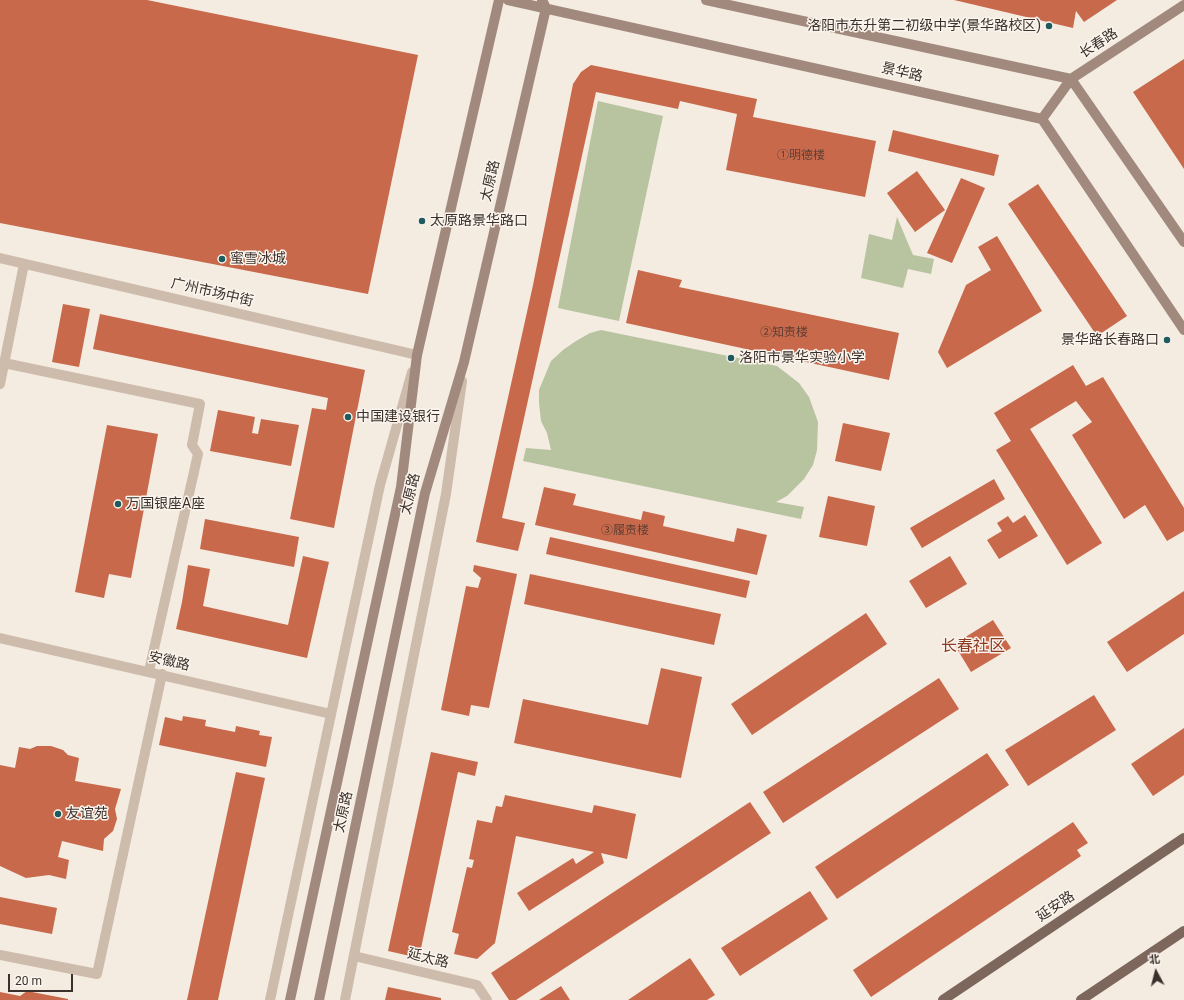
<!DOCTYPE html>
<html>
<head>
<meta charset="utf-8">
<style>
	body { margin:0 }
	#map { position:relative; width:1184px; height:1000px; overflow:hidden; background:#f4ebe1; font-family:Roboto,"Noto Sans SC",sans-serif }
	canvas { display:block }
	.north { position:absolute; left:1136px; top:952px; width:40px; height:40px; -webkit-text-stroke:3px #fbf5ee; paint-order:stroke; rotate:353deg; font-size:11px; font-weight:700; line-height:16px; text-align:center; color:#3b302b }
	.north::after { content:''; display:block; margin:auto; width:14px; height:18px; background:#3b302b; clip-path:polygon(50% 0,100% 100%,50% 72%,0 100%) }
	.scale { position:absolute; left:8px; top:974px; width:65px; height:18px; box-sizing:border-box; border:2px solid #3b302b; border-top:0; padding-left:5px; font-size:12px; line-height:14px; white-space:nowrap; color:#3b302b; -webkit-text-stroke:3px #fbf5ee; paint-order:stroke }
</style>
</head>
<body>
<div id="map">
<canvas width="1184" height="1000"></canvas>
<div class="north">北</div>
<div class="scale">20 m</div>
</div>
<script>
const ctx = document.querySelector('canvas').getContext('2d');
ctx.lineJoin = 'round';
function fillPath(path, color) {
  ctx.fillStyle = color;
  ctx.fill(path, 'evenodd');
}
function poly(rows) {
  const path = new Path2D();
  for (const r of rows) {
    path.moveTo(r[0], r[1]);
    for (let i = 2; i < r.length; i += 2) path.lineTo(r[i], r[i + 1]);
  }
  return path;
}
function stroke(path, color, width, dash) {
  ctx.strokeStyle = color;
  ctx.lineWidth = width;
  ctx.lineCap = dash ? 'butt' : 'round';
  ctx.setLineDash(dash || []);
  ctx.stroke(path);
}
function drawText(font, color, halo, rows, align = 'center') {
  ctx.font = font + ' Roboto,"Noto Sans SC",sans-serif';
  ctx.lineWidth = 3;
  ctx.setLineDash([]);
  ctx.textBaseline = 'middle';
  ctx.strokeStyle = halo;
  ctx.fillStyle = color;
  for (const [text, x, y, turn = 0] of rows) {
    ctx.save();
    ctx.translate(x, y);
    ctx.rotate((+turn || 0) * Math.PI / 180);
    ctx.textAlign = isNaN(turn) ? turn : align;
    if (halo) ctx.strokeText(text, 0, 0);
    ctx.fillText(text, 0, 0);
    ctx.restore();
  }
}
fillPath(poly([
	[598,101,663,116,619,321,558,308],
	[897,217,913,255,934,259,931,274,908,269,903,288,861,278,869,234,892,240],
	[601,330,777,366,799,383,809,397,818,422,817,450,813,465,804,479,787,496,776,502,804,507,801,519,523,461,526,448,551,450,547,433,541,421,539,403,539,390,551,361,563,350,576,341,590,333]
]), '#b8c4a0');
fillPath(poly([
	[0,0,147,0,418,55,368,294,0,223],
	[954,0,1117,0,1084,22,1076,11,1073,28],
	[1184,59,1184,169,1133,92],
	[591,65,757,99,753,117,876,141,865,197,726,170,737,114,680,101,678,109,596,92,502,518,525,523,518,551,476,542,533,285,573,84,581,72],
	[893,130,999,155,994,176,888,151],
	[917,171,945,210,915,232,887,193],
	[961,178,985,188,952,263,927,253],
	[1038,184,1127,316,1097,336,1008,204],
	[997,236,1042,311,947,368,938,352,966,285,991,270,978,247],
	[638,270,682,280,679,287,899,333,889,380,626,323],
	[63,304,90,309,79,367,52,362],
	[100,314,365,370,334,528,290,519,312,408,326,410,328,398,93,349],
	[1073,365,1086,386,1103,377,1184,508,1184,531,1167,541,1145,505,1124,519,1072,435,1092,422,1076,401,1030,429,1102,543,1067,565,996,450,1011,441,994,413],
	[218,410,255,417,252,433,258,434,261,419,299,425,291,466,210,451],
	[843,423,890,433,881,471,835,461],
	[107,425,158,434,131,578,109,574,104,598,75,592],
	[994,479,1005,499,922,548,910,528],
	[544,487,576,494,573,505,641,520,643,511,665,516,663,526,734,542,737,528,767,535,757,575,535,525],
	[828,496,875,506,867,546,819,537],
	[1025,515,1038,536,999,559,987,540,1002,531,997,523,1008,516,1013,523],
	[205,519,299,537,294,567,200,549],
	[550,537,750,581,746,598,546,554],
	[303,556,329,562,307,658,176,629,182,602,188,565,210,569,203,606,288,625],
	[950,556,967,584,926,608,909,581],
	[474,565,517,574,489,708,471,705,469,716,441,710,466,586,478,588,481,578,473,571],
	[530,574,721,614,714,645,524,604],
	[1184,591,1184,634,1127,672,1107,642],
	[866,613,887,644,752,735,731,704],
	[993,620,1011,648,971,672,954,644],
	[661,668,702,677,681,778,514,743,523,699,648,725],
	[939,678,959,709,783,823,763,792],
	[1094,695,1116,730,1028,786,1005,750],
	[183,716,206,720,205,726,235,732,236,726,260,731,259,735,272,737,266,767,159,745,165,717,182,721],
	[1184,728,1184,775,1153,796,1131,764],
	[37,746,51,746,63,750,68,755,79,758,75,781,121,789,115,809,117,819,113,831,104,839,103,851,62,841,58,857,69,860,66,879,49,875,26,878,0,866,0,765,15,768,19,747,30,749],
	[431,752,478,762,475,776,458,772,419,958,388,951],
	[987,753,1009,785,837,899,815,867],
	[236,772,265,778,218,1000,187,1000],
	[505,795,592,813,594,805,636,814,627,859,601,853,604,863,529,911,517,893,573,858,576,864,594,852,516,836,495,943,477,959,454,954,459,934,452,932,467,867,472,868,474,860,469,859,477,820,492,823,496,806,502,807],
	[750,802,771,833,516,1000,509,1000,491,973],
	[1073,822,1088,843,1077,850,1081,856,871,997,853,970],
	[810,891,828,919,740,976,721,948],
	[0,897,57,908,52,934,0,924],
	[690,958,715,995,707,1000,628,1000],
	[561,986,570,1000,539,1000],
	[388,987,441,998,441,1000,385,1000],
	[27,991,68,999,68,1000,0,1000,0,992,20,996]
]), '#c8694b');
stroke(poly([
	[4,363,200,404,192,445,198,454,149,671],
	[0,384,24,264],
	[0,955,97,974,162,674],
	[354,956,477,985,487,1000]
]), '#cdbbac', 10);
stroke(poly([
	[0,258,417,355]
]), '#cdbbac', 10);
stroke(poly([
	[0,638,331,714]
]), '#cdbbac', 10);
stroke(poly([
	[270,1000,380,485,412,372],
	[345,1000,446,494,462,381]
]), '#cdbbac', 10);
stroke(poly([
	[508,0,1042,119,1184,330],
	[706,0,1071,79,1184,242],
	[1042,119,1071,79,1184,5],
	[290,1000,401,487,417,355,499,0],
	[319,1000,425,493,464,362,546,8,542,0]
]), '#a18a7d', 10);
stroke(poly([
	[943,1000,1184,838],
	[1081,1000,1184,931]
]), '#7d675c', 10);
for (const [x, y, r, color] of [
	[1049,26,4,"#1f5a5e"],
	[422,221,4,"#1f5a5e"],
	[222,259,4,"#1f5a5e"],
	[1167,340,4,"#1f5a5e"],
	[731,358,4,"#1f5a5e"],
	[348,417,4,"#1f5a5e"],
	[118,504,4,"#1f5a5e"],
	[58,814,4,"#1f5a5e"]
]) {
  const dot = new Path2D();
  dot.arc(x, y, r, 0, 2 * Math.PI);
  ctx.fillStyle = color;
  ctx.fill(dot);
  stroke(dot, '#fbf5ee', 1.5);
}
drawText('12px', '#5e3e33', null, [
	["①明德楼",801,156],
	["②知责楼",784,333],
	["③履责楼",625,531]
]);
drawText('14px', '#3b302b', '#fbf5ee', [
	["洛阳市东升第二初级中学(景华路校区)",1041,26,"right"],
	["太原路景华路口",430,221],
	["蜜雪冰城",230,259],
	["景华路长春路口",1159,340,"right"],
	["洛阳市景华实验小学",739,358],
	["中国建设银行",356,417],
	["万国银座A座",126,504],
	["友谊苑",66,814]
], 'left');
drawText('14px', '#3b302b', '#fbf5ee', [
	["长春路",1099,44,-33],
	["景华路",902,73,13],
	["太原路",491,181,-77],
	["广州市场中街",212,293,13],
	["太原路",411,494,-76],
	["安徽路",169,662,13],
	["太原路",344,812,-78],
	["延安路",1056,907,-34],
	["延太路",428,959,14]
]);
drawText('16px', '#8c3b22', '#fbf5ee', [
	["长春社区",973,647]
]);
</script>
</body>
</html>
